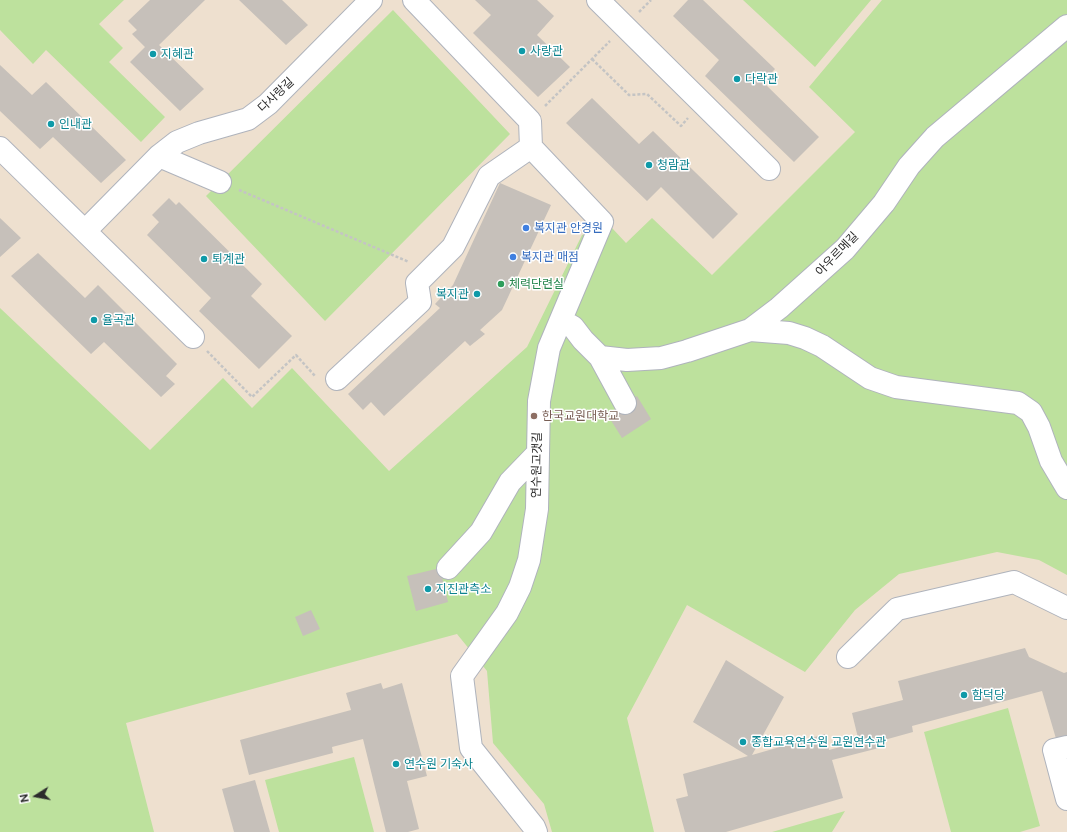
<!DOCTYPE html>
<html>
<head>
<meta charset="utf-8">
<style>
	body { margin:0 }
	#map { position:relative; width:1067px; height:832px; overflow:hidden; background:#ede5df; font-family:"Public Sans",sans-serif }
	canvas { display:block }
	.north { position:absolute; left:16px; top:776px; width:40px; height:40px; -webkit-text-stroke:3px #fff; paint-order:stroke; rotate:259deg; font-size:11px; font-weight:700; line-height:16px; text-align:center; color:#2c2c2c }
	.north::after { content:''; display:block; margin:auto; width:14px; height:18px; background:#2c2c2c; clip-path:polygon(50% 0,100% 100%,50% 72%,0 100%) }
</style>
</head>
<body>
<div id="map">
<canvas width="1067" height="832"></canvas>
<div class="north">N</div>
</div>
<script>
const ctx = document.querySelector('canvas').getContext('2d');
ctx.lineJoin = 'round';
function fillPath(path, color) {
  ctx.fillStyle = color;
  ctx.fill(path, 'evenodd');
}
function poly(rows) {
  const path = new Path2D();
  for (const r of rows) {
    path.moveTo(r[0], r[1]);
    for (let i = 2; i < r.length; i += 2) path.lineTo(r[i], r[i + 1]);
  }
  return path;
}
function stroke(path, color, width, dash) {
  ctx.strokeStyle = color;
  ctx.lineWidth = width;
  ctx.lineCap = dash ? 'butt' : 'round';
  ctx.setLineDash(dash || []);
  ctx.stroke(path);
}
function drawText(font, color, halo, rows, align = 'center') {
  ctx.font = font + ' "Public Sans","Noto Sans KR",sans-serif';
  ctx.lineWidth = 3;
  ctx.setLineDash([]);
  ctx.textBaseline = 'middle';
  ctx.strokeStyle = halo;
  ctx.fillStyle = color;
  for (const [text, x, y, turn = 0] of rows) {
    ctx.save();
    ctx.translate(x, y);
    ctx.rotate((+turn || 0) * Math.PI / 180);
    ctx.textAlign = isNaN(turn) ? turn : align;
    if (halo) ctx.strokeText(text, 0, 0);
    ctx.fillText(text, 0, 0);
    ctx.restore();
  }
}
fillPath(poly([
	[0,0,1067,0,1067,832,0,832]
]), '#eee0cf');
fillPath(poly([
	[0,0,124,0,99,24,123,48,109,62,165,117,141,142,46,50,33,64,0,30],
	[743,0,871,0,815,67],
	[882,0,1067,0,1067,575,1039,560,997,552,899,574,855,610,805,672,687,605,627,718,654,832,552,832,544,804,493,743,487,671,457,634,126,723,154,832,0,832,0,308,150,450,223,378,252,408,292,368,389,471,527,347,582,235,612,228,626,243,652,218,712,275,855,132,809,87],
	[393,10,510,134,325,321,206,196],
	[1008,708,1040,826,1020,832,951,832,924,732],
	[354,757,374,832,279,832,265,780],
	[845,811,832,832,772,832]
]), '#bde19d');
fillPath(poly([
	[150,0,205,0,159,45,204,89,180,111,130,62,145,47,132,34,137,30,128,21],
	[239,0,282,0,308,25,286,45],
	[475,0,537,0,554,16,537,35,570,67,538,97,473,33,491,15],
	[688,0,703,0,775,69,763,82,819,137,794,162,705,76,719,60,673,16],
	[0,65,32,95,46,82,126,160,101,183,53,137,40,149,0,111],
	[592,98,639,144,653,131,738,214,713,239,661,187,647,201,566,123],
	[500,183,551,205,502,310,480,330,485,334,470,346,465,341,384,416,371,402,363,410,348,394,440,308,435,304,453,285],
	[169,198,176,205,179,202,262,284,251,296,292,336,259,369,199,311,211,298,147,235,159,222,152,215],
	[0,218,21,238,0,257],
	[38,253,85,298,98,285,177,364,166,376,175,384,161,397,104,342,91,354,11,276],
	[637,396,651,419,622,438,607,414],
	[440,568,448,602,416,611,407,576],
	[311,610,320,629,303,636,295,617],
	[1025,648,1029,657,1064,673,1067,672,1067,739,1057,742,1042,691,912,726,913,732,877,742,879,748,832,760,843,798,726,832,685,832,676,799,688,796,683,774,748,756,693,722,726,660,784,697,752,755,825,734,829,750,859,742,852,713,903,700,898,681],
	[381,683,383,689,402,683,427,776,407,781,419,829,408,832,386,832,363,739,332,747,333,753,249,775,240,740,351,710,346,693],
	[255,780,270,832,234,832,222,789]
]), '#c6c0ba');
const minor = poly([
	[414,0,530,121,531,147,602,222,549,348,539,401,537,509,529,560,520,587,507,613,462,676,471,748,534,827,536,832],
	[598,0,769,169],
	[0,148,193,337],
	[159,156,220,182],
	[85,231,159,156,177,142,199,133,248,119,268,104,371,0],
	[561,320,573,327,583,340,600,357,627,360,661,358,687,351,750,330,779,308,845,249,884,203,909,166,935,137,1067,26],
	[750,330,789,333,805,338,822,346,870,378,896,387,1018,403,1031,412,1039,427,1051,461,1067,488],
	[600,357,625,403],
	[337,379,420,302,417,283,453,247,489,176,531,147],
	[448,568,481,532,510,482,537,454],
	[848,657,897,609,1014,582,1067,608],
	[1067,747,1054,750,1067,799]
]);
stroke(minor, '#afb3bc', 24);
stroke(poly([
	[639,12,651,0],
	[592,59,629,95,647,94,681,126,688,118],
	[545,106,610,41],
	[239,190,409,262],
	[207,351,252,397,296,355,315,376]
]), '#c4c4c4', 2.5, [3, 2]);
stroke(minor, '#fff', 22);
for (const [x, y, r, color] of [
	[522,51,4,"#0f9aa8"],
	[153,54,4,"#0f9aa8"],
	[737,79,4,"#0f9aa8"],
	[51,124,4,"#0f9aa8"],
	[649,165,4,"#0f9aa8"],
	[526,228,4,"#3f7fe0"],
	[513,257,4,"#3f7fe0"],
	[204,259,4,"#0f9aa8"],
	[501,284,4,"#2e9e5b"],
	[477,294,4,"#0f9aa8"],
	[94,320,4,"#0f9aa8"],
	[534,416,4,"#8d6e63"],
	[428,589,4,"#0f9aa8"],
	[964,695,4,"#0f9aa8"],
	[743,742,4,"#0f9aa8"],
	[396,764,4,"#0f9aa8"]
]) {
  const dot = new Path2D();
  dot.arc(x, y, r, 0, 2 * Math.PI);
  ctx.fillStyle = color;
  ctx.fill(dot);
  stroke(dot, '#fff', 1.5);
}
drawText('12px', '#0d838f', '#fff', [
	["사랑관",530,51],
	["지혜관",161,54],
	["다락관",745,79],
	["인내관",59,124],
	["청람관",657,165],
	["퇴계관",212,259],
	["복지관",469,294,"right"],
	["율곡관",102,320],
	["지진관측소",436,589],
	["함덕당",972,695],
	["종합교육연수원 교원연수관",751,742],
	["연수원 기숙사",404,764]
], 'left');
drawText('12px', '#2c2c2c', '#fff', [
	["다사랑길",276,95,-43],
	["아우르메길",837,254,-46],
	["연수원고갯길",537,465,-89]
]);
drawText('12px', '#366cbe', '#fff', [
	["복지관 안경원",534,228],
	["복지관 매점",521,257]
], 'left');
drawText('12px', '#27864d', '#fff', [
	["체력단련실",509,284]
], 'left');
drawText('12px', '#785e54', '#fff', [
	["한국교원대학교",542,416]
], 'left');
</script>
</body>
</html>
